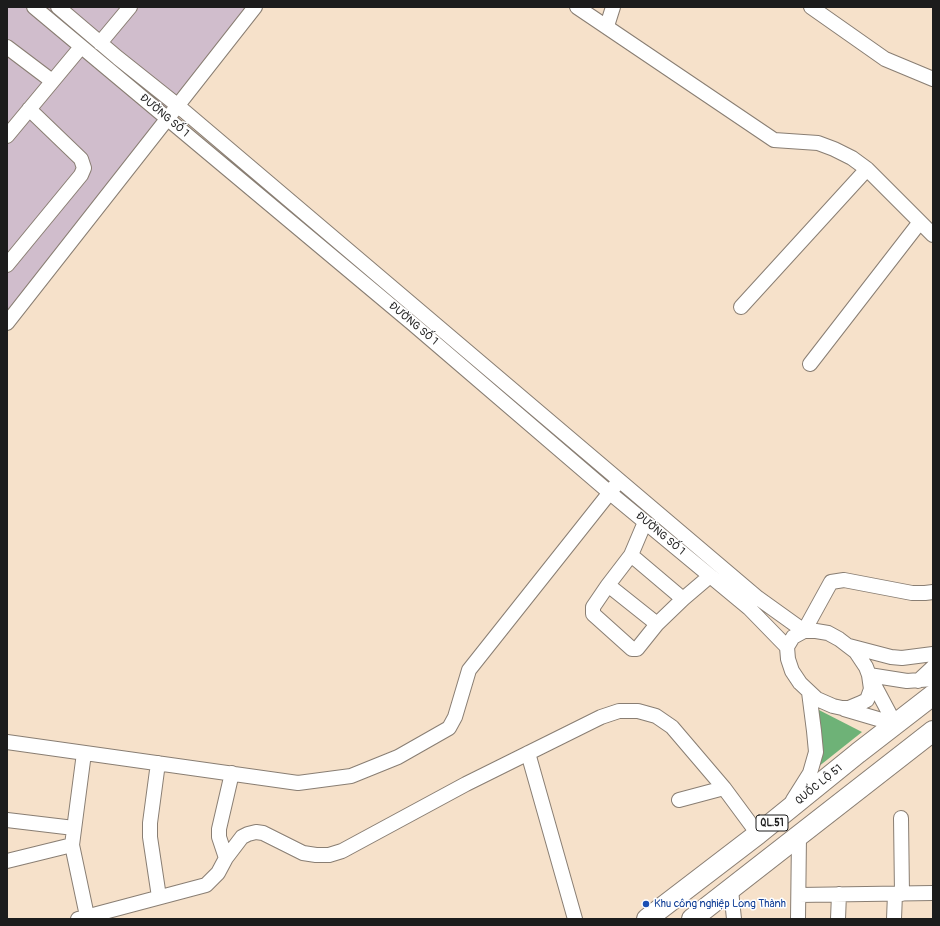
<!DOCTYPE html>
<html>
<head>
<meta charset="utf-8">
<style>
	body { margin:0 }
	#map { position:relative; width:940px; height:926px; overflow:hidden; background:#f6e1ca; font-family:Pangolin,sans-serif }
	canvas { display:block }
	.frame { position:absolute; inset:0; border:8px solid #1c1c1c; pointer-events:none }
</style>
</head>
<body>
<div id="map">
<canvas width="940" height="926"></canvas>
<div class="frame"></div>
</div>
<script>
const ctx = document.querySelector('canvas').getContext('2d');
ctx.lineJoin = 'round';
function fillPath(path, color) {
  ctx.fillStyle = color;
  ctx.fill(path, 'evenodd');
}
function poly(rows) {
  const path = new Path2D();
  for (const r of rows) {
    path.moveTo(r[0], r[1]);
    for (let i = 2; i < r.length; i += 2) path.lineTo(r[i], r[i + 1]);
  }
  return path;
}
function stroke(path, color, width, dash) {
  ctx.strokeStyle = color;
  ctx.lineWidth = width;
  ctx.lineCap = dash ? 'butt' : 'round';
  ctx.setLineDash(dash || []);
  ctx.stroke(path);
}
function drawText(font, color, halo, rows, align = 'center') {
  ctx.font = font + ' Pangolin,sans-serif';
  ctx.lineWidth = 3;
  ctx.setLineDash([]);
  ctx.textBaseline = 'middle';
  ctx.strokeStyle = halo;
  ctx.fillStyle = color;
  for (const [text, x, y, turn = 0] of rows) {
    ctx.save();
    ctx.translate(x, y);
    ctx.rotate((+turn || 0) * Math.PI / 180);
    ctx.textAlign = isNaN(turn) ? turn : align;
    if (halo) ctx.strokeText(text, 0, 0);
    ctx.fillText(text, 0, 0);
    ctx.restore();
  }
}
fillPath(poly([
	[7,7,253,7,7,312]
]), '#d0bdcc');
fillPath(poly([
	[817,709,862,732,818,767]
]), '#6eb277');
const minor = poly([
	[34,7,413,324,610,493,749,608,787,647],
	[58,7,118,58,177,105,758,598,804,631],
	[577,7,774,140,818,143,834,149,852,158,867,169,933,235],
	[811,7,885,59,933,79],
	[607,26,613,7],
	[100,43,130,7],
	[7,47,52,81],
	[7,136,81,47],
	[7,265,81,175,84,168,81,159,29,109],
	[741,307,867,169],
	[7,323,255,7],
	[810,364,920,222],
	[645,522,631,555,608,585,657,624,683,599,710,576],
	[631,555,683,599],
	[608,585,593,607,593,614,632,649,637,649,657,624],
	[804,631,816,631,828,633,839,639,856,652,866,667,869,675,871,689,867,700,861,703,849,708,842,708,833,706,817,699,800,683,792,671,788,659,787,647,793,637,804,631],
	[804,631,831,582,844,580,912,593,925,593,933,592],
	[849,646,891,657,902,658,933,654],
	[869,675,907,681,933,679],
	[870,677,895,724],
	[918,681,933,667],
	[844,709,895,724],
	[7,742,298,783,351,776,398,757,449,728,455,717,469,670,615,486],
	[84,753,72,845,87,916],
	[528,753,575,919],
	[158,763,150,823,150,837,159,897],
	[679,800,724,788],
	[793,800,810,773,816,752,814,731,809,692],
	[901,818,902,894],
	[7,820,74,828],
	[226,858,242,837,248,834,256,832,263,833,303,853,316,855,329,855,342,851,466,784,601,717,619,711,638,711,656,716,672,727,724,788,758,834],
	[7,861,72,845],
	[731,890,734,919],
	[799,895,933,893],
	[78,919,206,885,218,873,226,858,219,837,219,829,232,773],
	[798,919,799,836],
	[838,919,839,894],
	[894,919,895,894]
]);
const highway = poly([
	[647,919,758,834,858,753,933,695],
	[692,919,933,731]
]);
stroke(minor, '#897e73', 16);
stroke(highway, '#897e73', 22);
stroke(minor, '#fff', 14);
stroke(highway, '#fff', 20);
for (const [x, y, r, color] of [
	[646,904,4,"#1a4fb4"]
]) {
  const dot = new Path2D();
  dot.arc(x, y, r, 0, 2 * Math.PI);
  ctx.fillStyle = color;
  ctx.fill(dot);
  stroke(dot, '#fff', 1.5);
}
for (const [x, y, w] of [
	[772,823,32]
]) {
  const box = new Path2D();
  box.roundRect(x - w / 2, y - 8, w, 16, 3);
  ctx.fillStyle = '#fff';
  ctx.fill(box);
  stroke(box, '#1c1c1c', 1);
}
drawText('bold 10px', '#1c1c1c', null, [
	["QL.51",772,823]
]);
drawText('11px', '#1c1c1c', '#fff', [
	["ĐƯỜNG SỐ 1",164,116,40],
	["ĐƯỜNG SỐ 1",413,324,40],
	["ĐƯỜNG SỐ 1",660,534,40],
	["QUỐC LỘ 51",819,785,-39]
]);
drawText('11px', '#164399', '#fff', [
	["Khu công nghiệp Long Thành",654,904]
], 'left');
</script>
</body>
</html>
